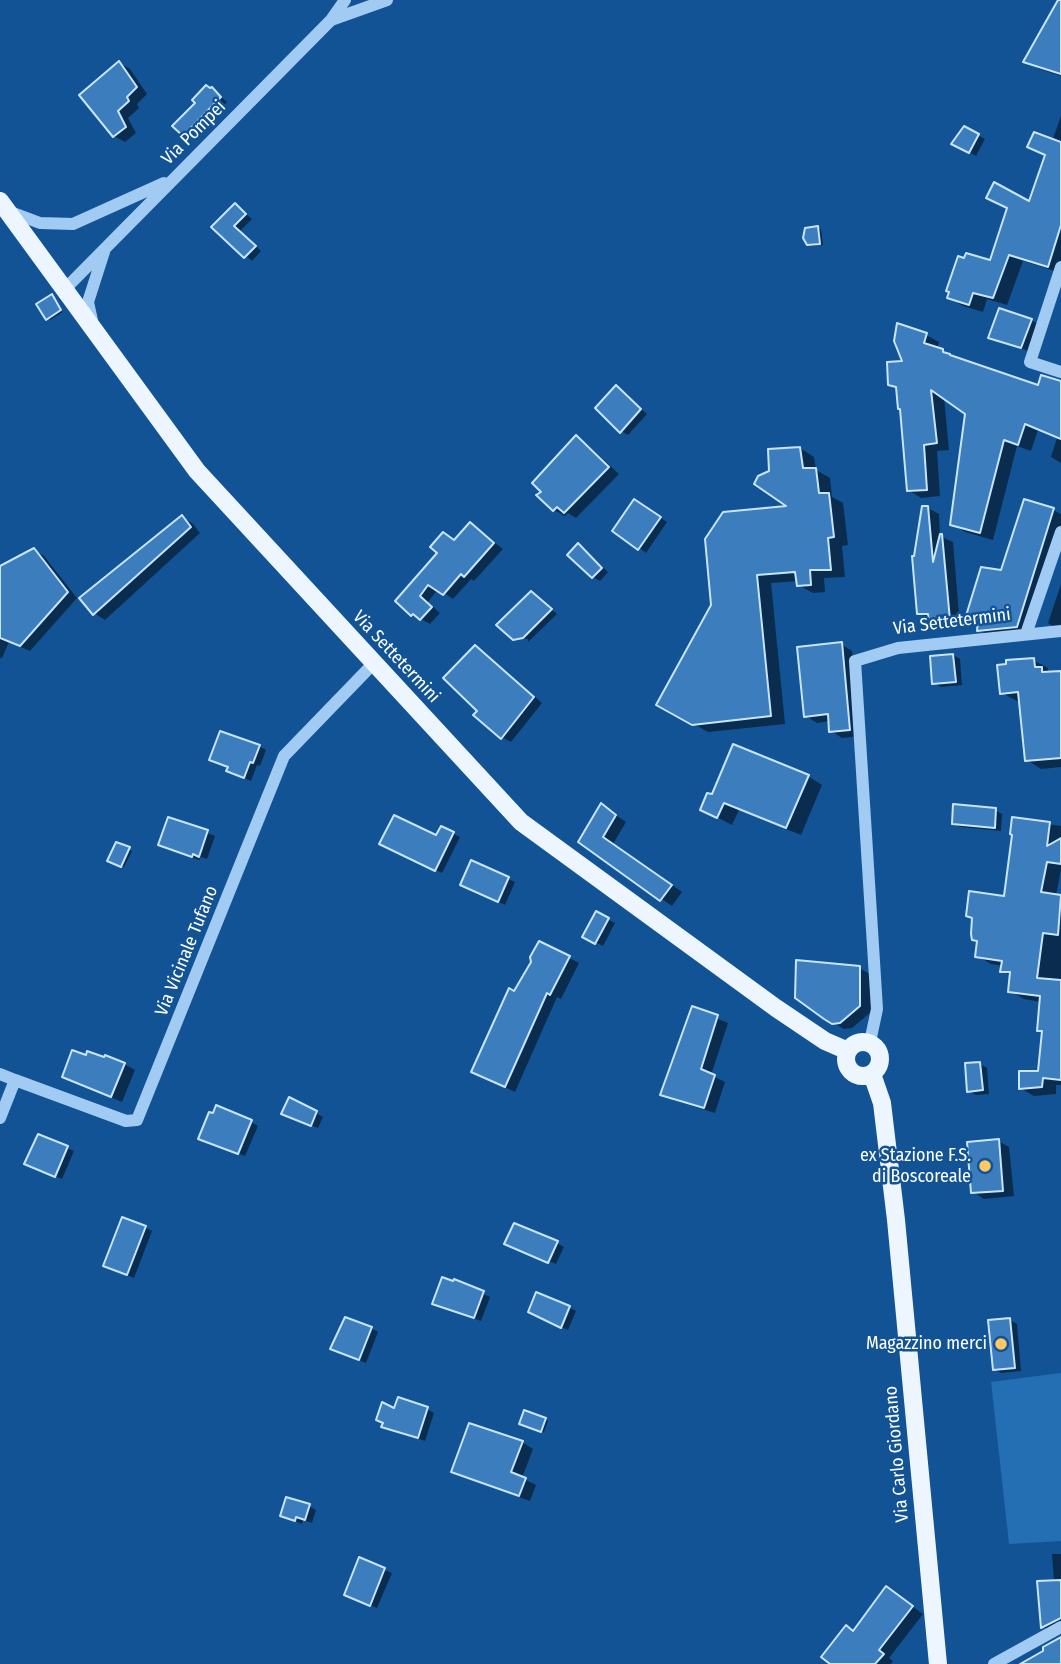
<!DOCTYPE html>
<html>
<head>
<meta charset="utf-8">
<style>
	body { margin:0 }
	canvas { display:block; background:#125395 }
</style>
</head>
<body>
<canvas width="1061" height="1664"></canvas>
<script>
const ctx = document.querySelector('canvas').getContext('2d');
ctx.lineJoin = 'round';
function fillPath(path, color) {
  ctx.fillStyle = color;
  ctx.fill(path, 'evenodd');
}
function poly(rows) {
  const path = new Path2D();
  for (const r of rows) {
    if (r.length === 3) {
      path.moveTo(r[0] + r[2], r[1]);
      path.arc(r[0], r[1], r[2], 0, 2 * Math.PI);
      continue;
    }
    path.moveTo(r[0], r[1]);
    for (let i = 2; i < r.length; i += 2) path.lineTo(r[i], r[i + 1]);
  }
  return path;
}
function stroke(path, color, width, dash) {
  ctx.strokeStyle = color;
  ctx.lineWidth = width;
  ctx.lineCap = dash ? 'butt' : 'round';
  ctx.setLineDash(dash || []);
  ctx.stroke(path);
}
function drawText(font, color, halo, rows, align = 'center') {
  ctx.font = font + ' "Fira Sans Condensed",sans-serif';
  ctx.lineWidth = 5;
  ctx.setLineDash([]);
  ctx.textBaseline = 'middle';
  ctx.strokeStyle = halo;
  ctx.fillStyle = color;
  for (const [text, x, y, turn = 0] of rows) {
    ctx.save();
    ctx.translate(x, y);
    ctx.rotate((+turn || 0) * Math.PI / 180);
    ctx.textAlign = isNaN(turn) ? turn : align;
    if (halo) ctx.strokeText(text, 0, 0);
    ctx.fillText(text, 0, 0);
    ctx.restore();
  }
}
fillPath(poly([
	[1061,1373,1061,1541,1009,1544,991,1382]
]), '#246eb4');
fillPath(poly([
	[1061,1,1061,76,1039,69,1026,61],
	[119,63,130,69,147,94,137,104,139,108,128,118,136,133,125,142,114,136],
	[212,89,227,102,191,138,184,134],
	[1061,116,1061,273,1023,261,1007,305,987,299,983,312,963,306,949,298,991,262,1030,203],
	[964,128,985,139,976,156,954,143],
	[235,205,252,219,240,231,261,251,252,261,213,227],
	[818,228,821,229,823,245,811,246,808,244],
	[52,296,63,312,50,320,47,318],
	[1031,320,1038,324,1028,351,991,337],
	[926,335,939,342,937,349,956,358,1039,387,1061,382,1061,463,1051,457,1057,438,1038,430,1031,451,1017,446,993,540,965,532,952,524,967,414,944,397,949,450,937,451,940,496,921,498,908,490,898,389,890,384],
	[616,387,647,414,628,435,621,431],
	[576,438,587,444,619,474,576,518,568,513,565,516,554,510],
	[800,448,814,457,816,470,830,478,832,497,843,503,848,545,842,546,845,577,824,578,825,592,813,593,798,585,798,581,771,583,785,724,708,732,659,704,791,507,771,472],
	[641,505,667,522,646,553,615,530],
	[928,508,939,514,940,536,953,542,960,626,941,628,919,613,916,558],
	[1053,510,1061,514,1061,526,1027,632,990,636,979,630,978,624,967,618],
	[182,517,193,524,200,533,105,620,94,613],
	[470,524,503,549,474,581,471,579,453,599,438,589,428,602,440,613,430,624,412,614,397,601],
	[578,545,608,572,600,581,593,577],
	[34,550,44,556,77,598,30,651,9,642,2,658,0,658,0,568],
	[1061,584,1061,631,1048,623],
	[531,593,557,614,528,642,528,639,513,638],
	[841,644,852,651,861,736,842,738,831,731,830,721,817,723,806,716],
	[476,647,485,653,542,703,511,742,502,737,480,711],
	[953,655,960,659,962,685,941,687,934,683],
	[1033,660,1048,668,1048,673,1061,672,1061,767,1041,769,1027,760,1021,701,1017,701,1002,693],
	[259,746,266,750,260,766,257,765,251,781,235,774,229,767,211,760],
	[808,776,822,785,801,835,739,810,732,825,702,809],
	[601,805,626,822,613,844,682,892,672,906,580,841],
	[995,810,1002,814,1001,831,960,827,953,823],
	[169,819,215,836,207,859,201,857,199,860,167,848],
	[1013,819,1061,826,1061,869,1056,896,1061,896,1061,1085,1056,1085,1056,1094,1034,1096,1020,1088,1039,1073,1044,1032,1039,1030,1041,1002,1024,999,1010,991,1012,976,1002,971,1003,966,991,964,977,956,1005,897,1014,835],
	[442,828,460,837,442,873,388,847,437,837],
	[116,844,132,851,124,867,109,860],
	[472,862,515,882,505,905,469,888],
	[596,913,615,923,603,946,585,937],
	[540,943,579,963,561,999,557,997,515,1092,483,1077,515,993,533,962],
	[859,968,870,974,871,1012,852,1028,844,1029,833,1023],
	[693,1009,728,1023,711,1075,725,1082,715,1113,673,1100,662,1094],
	[124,1064,135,1070,122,1102,75,1082],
	[980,1064,987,1068,989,1094,976,1095,969,1091],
	[290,1099,323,1117,318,1128,290,1117],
	[251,1122,258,1126,245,1156,207,1142],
	[38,1136,74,1151,62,1179,33,1168],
	[998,1141,1009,1147,1014,1196,984,1199,973,1192],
	[145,1227,152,1231,134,1278,106,1266],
	[557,1243,564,1247,556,1264,511,1245],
	[455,1281,490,1297,481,1321,441,1307],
	[569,1307,576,1311,568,1330,548,1321],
	[1010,1320,1017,1324,1021,1371,1001,1373,994,1369],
	[371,1328,378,1332,366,1363,339,1352],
	[427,1409,434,1413,425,1441,383,1426,395,1411],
	[545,1419,548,1421,544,1432,524,1425],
	[522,1442,533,1449,522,1478,536,1485,530,1501,464,1477,453,1471],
	[309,1506,316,1510,312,1523,303,1520,302,1524,282,1515],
	[1052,1554,1061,1554,1061,1633,1057,1635,1043,1627,1054,1582],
	[360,1560,392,1573,377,1608,353,1598],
	[887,1588,923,1614,889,1658,893,1661,891,1664,833,1664]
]), '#0007');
const building = poly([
	[1058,0,1061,0,1061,74,1023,62,1058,0],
	[119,61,137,87,127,97,129,101,118,111,126,127,113,137,79,95,119,61],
	[206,85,210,88,212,87,221,97,183,136,172,126,195,103,192,100,206,85],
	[964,126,979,134,969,153,951,144,964,126],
	[1034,132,1061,142,1061,225,1048,267,1009,255,993,298,973,293,969,305,947,298,949,292,946,291,958,256,964,258,966,253,990,260,1007,208,986,198,994,182,1029,201,1045,155,1027,147,1034,132],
	[235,203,246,214,234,226,256,246,244,258,211,227,235,203],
	[818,226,820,244,807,245,803,238,805,228,818,226],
	[52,294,61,310,46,320,36,304,52,294],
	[999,308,1032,319,1021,348,988,338,999,308],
	[897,323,927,333,924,343,943,349,943,352,950,354,950,355,1038,385,1041,375,1061,381,1061,439,1025,424,1018,445,1004,440,980,533,950,525,965,414,931,390,937,443,924,445,927,490,907,491,900,409,898,409,896,387,888,385,887,362,902,361,894,341,897,323],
	[616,385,641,409,620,433,595,408,616,385],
	[576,435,609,467,564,513,557,507,553,511,536,495,541,492,532,483,576,435],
	[800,447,803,468,816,468,819,493,829,493,834,537,828,538,831,570,810,570,811,585,797,586,795,572,757,575,771,716,692,725,656,705,711,605,705,539,723,512,786,506,754,484,758,476,769,471,768,449,800,447],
	[634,499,661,517,638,550,612,531,634,499],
	[1024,499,1054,508,1017,627,977,631,978,618,965,619,981,567,1001,570,1024,499],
	[922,506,928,506,933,562,940,534,942,534,950,620,929,622,928,614,917,614,912,556,914,556,922,506],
	[182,515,191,527,93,615,79,598,182,515],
	[470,522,494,543,464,577,461,574,443,595,428,585,420,596,432,607,420,620,413,614,411,616,395,601,437,553,430,547,443,532,454,540,470,522],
	[578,543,602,568,592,578,567,555,578,543],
	[34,548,68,592,20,646,0,638,0,566,34,548],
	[531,591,552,609,523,638,513,640,496,625,531,591],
	[842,642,850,730,829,732,828,714,804,717,797,647,842,642],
	[475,645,534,697,501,739,473,715,477,711,443,678,475,645],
	[953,654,956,682,932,684,930,656,953,654],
	[1034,658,1035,667,1042,667,1042,672,1061,671,1061,758,1025,761,1018,692,1000,694,997,665,1006,664,1006,660,1034,658],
	[220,731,260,745,253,763,250,762,244,778,226,771,228,767,209,760,220,731],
	[733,744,809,775,786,828,724,803,717,818,700,810,707,793,712,794,733,744],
	[601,803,616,815,603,837,672,885,660,901,578,842,601,803],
	[953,804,996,808,995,828,952,824,953,804],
	[394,815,436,835,441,826,454,832,435,871,379,844,394,815],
	[168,817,208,830,199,857,193,854,192,857,158,845,168,817],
	[1012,817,1050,822,1047,846,1061,838,1061,864,1047,862,1041,892,1061,895,1058,935,1043,933,1037,978,1061,980,1061,1080,1043,1078,1042,1087,1019,1089,1019,1071,1038,1071,1042,1031,1037,1031,1040,996,1008,992,1010,972,1000,972,1002,961,975,957,977,941,972,940,971,934,972,918,966,916,969,891,1004,896,1012,835,1010,834,1012,817],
	[116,842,130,847,121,867,107,861,116,842],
	[471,860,509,877,498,902,460,885,471,860],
	[596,911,609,918,595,944,582,937,596,911],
	[539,941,570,956,550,995,547,993,505,1087,471,1072,509,988,514,991,531,962,530,957,539,941],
	[796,960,860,966,860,1006,840,1023,832,1024,824,1019,795,998,796,960],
	[692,1006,718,1015,701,1069,715,1075,704,1108,660,1095,692,1006],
	[72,1050,86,1055,87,1051,104,1057,105,1055,125,1063,111,1097,62,1077,72,1050],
	[980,1062,983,1090,967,1092,965,1063,980,1062],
	[289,1097,317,1111,311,1126,281,1114,289,1097],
	[216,1105,252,1120,238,1154,198,1139,209,1112,213,1113,216,1105],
	[38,1134,68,1146,55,1177,24,1164,38,1134],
	[999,1139,1003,1191,971,1193,967,1142,999,1139],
	[122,1217,146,1226,127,1275,103,1266,122,1217],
	[514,1223,558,1241,548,1263,504,1244,514,1223],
	[442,1277,453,1281,454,1279,484,1291,474,1318,432,1304,442,1277],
	[536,1292,570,1306,561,1328,528,1312,536,1292],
	[345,1317,372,1327,359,1360,330,1349,345,1317],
	[1010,1318,1015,1368,993,1370,988,1320,1010,1318],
	[398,1397,428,1407,418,1438,381,1427,383,1423,376,1420,382,1402,394,1408,398,1397],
	[524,1410,546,1418,541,1432,519,1424,524,1410],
	[469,1423,523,1441,511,1472,526,1478,519,1496,451,1472,469,1423],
	[286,1497,310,1504,305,1520,296,1517,295,1521,280,1516,286,1497],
	[359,1557,385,1568,370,1606,344,1595,359,1557],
	[1061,1580,1061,1618,1041,1628,1037,1581,1061,1580],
	[886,1586,913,1606,879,1650,884,1654,875,1664,830,1664,821,1657,846,1625,853,1631,886,1586],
	[1061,1637,1061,1664,1020,1664,1043,1651,1043,1647,1061,1637]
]);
fillPath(building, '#3b7dbd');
stroke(building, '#c9e4fd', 2);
stroke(poly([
	[331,20,387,0],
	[8,211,40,223,73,224,164,183],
	[1061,267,1030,362,1061,372],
	[65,289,331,20,345,0],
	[93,325,88,302,104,252],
	[1026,634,1061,532],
	[870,1042,877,1009,855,661,898,648,1061,631],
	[0,1074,15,1080],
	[0,1118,15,1080,126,1121,137,1120,284,756,373,664],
	[994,1664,1061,1627]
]), '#a1cbf3', 12);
stroke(poly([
	[0,201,197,471,521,822,776,1008,825,1041,848,1051],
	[863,1059,17],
	[872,1074,882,1103,896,1220,938,1664]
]), '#edf5ff', 18);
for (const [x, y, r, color] of [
	[985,1166,7,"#ffc863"],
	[1001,1344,7,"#ffc863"]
]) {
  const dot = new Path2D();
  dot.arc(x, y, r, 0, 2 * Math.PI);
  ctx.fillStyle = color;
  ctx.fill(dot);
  stroke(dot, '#125395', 2.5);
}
drawText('18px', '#fff', '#125395', [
	["Via Pompei",194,133,-45],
	["Via Settetermini",952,622,-7],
	["Via Settetermini",396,657,47],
	["Via Vicinale Tufano",187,951,-68],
	["Via Carlo Giordano",897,1454,-95]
]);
drawText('18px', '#fff', '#125395', [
	["ex Stazione F.S.",971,1156],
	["di Boscoreale",971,1177],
	["Magazzino merci",987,1344]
], 'right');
</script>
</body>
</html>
